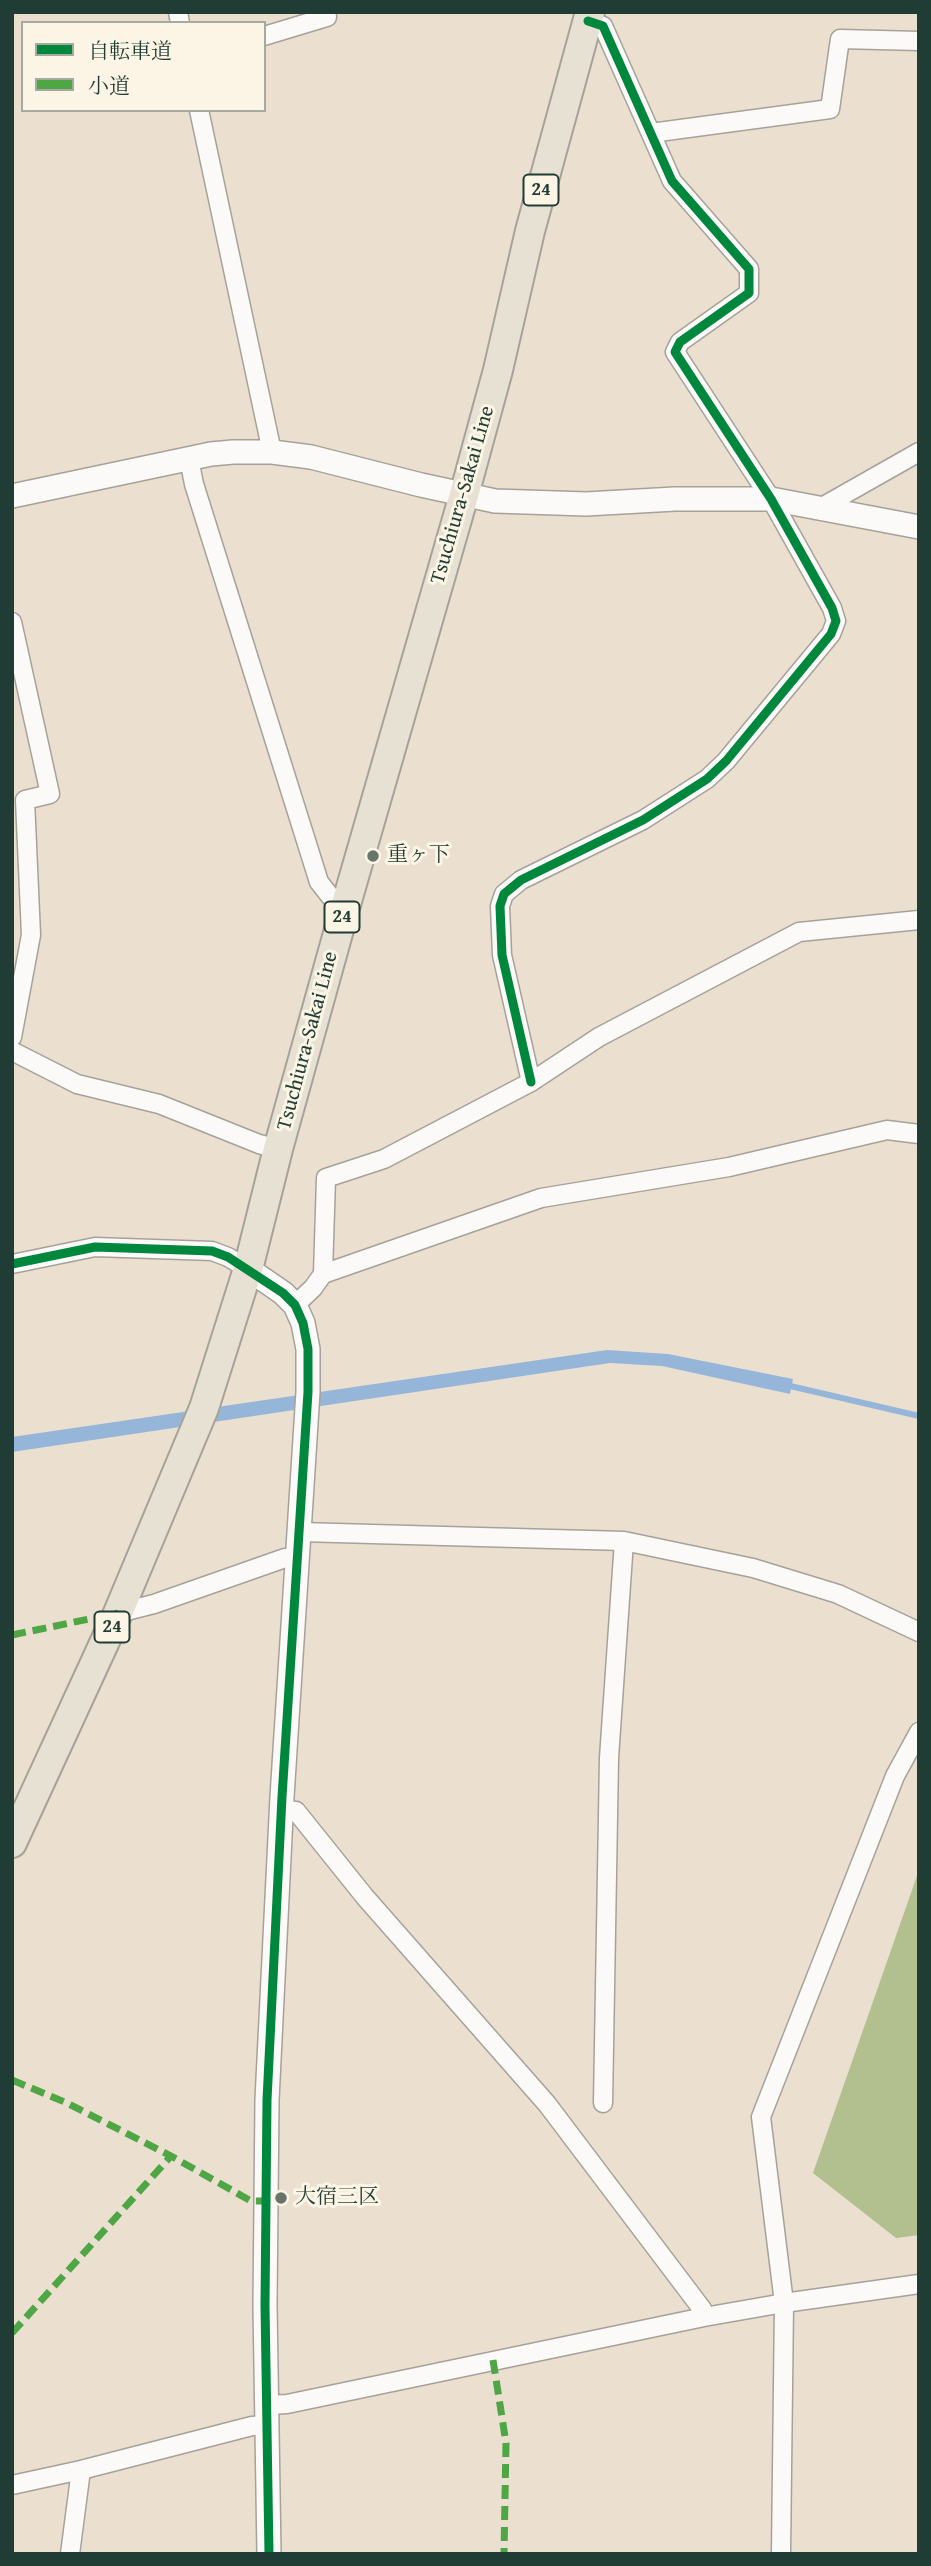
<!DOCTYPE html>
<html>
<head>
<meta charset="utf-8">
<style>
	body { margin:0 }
	#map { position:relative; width:931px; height:2566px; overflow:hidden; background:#ebdfd0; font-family:"Gentium Book Plus","Noto Serif JP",serif }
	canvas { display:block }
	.frame { position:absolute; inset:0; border:14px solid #1f3d34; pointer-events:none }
	.legend { position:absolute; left:21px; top:21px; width:245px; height:91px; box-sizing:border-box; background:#fcf5e5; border:2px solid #a4ab9e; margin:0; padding:9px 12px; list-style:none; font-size:21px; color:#1f3d34 }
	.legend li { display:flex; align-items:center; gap:14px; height:35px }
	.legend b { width:35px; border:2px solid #a4ab9e }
</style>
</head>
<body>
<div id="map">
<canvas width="931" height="2566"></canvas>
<div class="frame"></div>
<ul class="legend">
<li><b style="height:9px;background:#00873e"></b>自転車道</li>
<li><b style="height:9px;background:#4fa644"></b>小道</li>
</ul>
</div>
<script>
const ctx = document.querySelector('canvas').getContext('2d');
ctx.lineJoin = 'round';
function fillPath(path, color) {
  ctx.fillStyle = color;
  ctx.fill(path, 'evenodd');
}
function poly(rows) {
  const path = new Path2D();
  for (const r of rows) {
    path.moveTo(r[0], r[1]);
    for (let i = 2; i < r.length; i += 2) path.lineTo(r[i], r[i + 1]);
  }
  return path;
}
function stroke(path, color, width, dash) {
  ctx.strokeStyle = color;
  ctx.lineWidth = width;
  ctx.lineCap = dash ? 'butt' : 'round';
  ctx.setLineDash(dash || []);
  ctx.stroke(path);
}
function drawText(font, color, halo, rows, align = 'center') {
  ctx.font = font + ' "Gentium Book Plus","Noto Serif JP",serif';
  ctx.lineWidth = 6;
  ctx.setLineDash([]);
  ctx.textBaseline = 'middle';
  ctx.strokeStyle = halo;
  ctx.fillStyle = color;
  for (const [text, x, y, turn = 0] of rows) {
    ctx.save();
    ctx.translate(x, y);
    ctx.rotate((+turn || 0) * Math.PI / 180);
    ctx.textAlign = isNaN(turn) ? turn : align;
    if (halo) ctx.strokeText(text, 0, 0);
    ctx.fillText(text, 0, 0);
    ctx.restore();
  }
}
fillPath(poly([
	[919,1870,919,2235,896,2238,813,2173]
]), '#b2bf8f');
fillPath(poly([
	[607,1350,668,1354,793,1379,790,1394,662,1366,610,1363,12,1452,12,1437]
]), '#96b6d9');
stroke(poly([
	[786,1385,919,1416]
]), '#96b6d9', 6);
const minor = poly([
	[178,12,180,23],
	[264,36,327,17,326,12],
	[199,110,272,452],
	[651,133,830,109,840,39,919,41],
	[189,459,194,484,319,882,330,896,345,908],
	[822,507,919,452],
	[12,622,50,794,25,800,31,935,12,1037],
	[12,1051,77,1084,159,1104,259,1144,278,1149],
	[531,1082,502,955,500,906,504,894,521,880,643,820,707,779,726,761,831,634,836,621,832,608,771,499,675,352,680,342,749,293,749,269,672,181,603,26,588,21],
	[12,1264,95,1247,212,1251,228,1257,248,1269],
	[323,1274,326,1178,384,1159,531,1082,599,1037,799,932,919,920],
	[295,1305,313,1288,323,1274,541,1198,729,1167,887,1130,919,1134],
	[300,1532,624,1541,753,1568,838,1594,919,1632],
	[118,1613,154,1604,285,1558,298,1558],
	[282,1810,296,1811,365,1897,547,2104,702,2309,704,2317],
	[603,2103,609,1758,624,1541],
	[267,2405,287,2404,704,2317,784,2303,919,2284],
	[12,2485,81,2470,252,2426,268,2425],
	[70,2554,81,2470],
	[781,2554,784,2303,761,2117,895,1776,919,1732]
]);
const tertiary = poly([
	[12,496,211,454,233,452,272,452,311,457,421,485,495,501,586,504,675,499,771,499,919,527],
	[248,1269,283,1293,295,1305,303,1323,308,1349,308,1392,282,1797,267,2100,265,2305,269,2554]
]);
const primary = poly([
	[12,1843,118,1613,204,1408,248,1269,278,1149,345,908,464,495,498,370,530,231,590,12]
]);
stroke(minor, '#a6a299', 21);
stroke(tertiary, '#a6a299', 26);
stroke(primary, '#a6a299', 32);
stroke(minor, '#fcfaf8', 18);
stroke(tertiary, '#fcfaf8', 23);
stroke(primary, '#e7e1d3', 28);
stroke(poly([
	[12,1635,118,1613],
	[12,2080,67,2103,171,2156,251,2201,266,2201],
	[12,2333,171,2156],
	[493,2360,506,2443,504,2554]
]), '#4fa644', 7, [14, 7]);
stroke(poly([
	[531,1082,502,955,500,906,504,894,521,880,643,820,707,779,726,761,831,634,836,621,832,608,771,499,675,352,680,342,749,293,749,269,672,181,603,26,588,21],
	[12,1264,95,1247,212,1251,228,1257,283,1293,295,1305,303,1323,308,1349,308,1392,282,1797,267,2100,265,2305,269,2554]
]), '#00873e', 9);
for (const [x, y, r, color] of [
	[373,856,7,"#66766b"],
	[281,2198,7,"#66766b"]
]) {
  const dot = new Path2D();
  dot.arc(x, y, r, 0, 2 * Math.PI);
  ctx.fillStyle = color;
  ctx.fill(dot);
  stroke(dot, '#fcf5e5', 2.5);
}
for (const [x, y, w] of [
	[541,190,35],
	[342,917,35],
	[112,1627,35]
]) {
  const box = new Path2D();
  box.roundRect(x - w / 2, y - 15.5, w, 31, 5);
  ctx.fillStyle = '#fcf5e5';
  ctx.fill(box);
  stroke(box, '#1f3d34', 2);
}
drawText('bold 19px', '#1f3d34', null, [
	["24",541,190],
	["24",342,917],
	["24",112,1627]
]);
drawText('21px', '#1f3d34', '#fcf5e5', [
	["Tsuchiura-Sakai Line",463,495,-74],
	["Tsuchiura-Sakai Line",308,1041,-75]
]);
drawText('21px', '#1f3d34', '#fcf5e5', [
	["重ヶ下",387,856],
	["大宿三区",295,2198]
], 'left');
</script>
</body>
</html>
